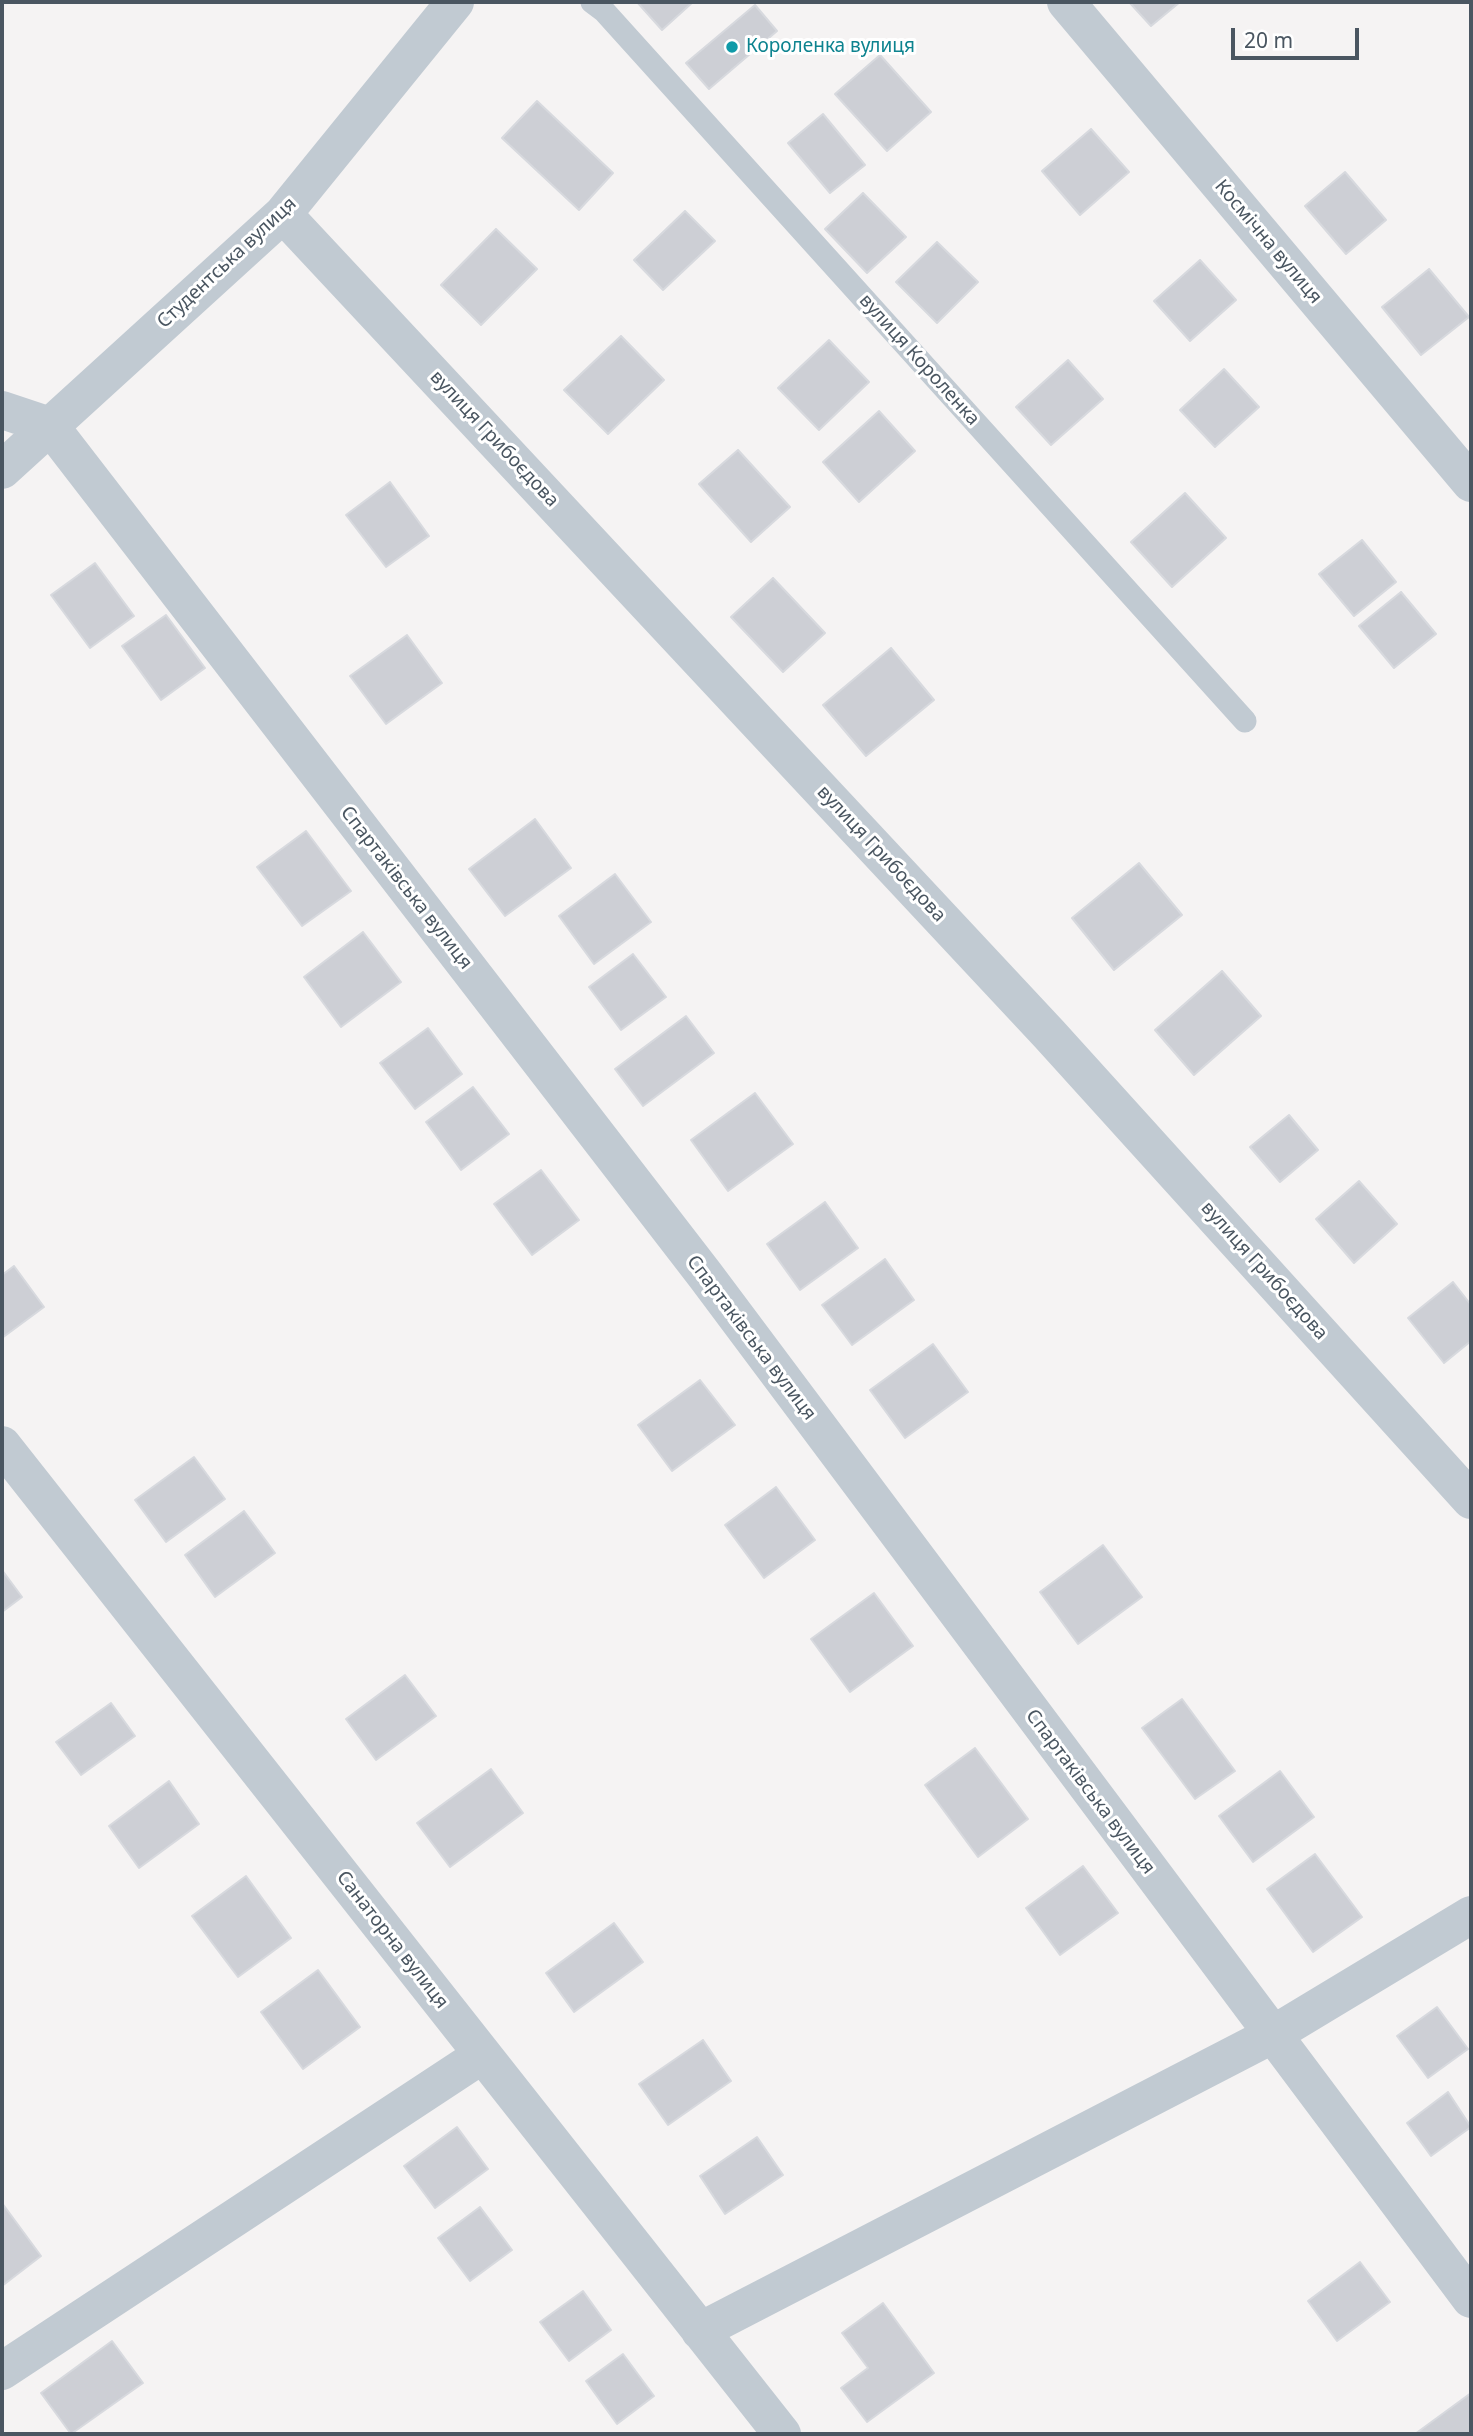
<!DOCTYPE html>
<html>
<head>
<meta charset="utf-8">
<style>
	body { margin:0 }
	#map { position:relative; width:1473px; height:2436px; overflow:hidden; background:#f5f3f3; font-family:"Noto Sans",sans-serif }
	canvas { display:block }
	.frame { position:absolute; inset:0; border:4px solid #4a5661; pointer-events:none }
	.scale { position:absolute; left:1231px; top:28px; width:128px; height:32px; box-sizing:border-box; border:4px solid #4a5661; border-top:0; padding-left:9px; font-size:21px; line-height:24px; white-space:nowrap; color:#4a5661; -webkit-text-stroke:5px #fff; paint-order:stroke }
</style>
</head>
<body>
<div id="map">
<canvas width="1473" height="2436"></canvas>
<div class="frame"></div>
<div class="scale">20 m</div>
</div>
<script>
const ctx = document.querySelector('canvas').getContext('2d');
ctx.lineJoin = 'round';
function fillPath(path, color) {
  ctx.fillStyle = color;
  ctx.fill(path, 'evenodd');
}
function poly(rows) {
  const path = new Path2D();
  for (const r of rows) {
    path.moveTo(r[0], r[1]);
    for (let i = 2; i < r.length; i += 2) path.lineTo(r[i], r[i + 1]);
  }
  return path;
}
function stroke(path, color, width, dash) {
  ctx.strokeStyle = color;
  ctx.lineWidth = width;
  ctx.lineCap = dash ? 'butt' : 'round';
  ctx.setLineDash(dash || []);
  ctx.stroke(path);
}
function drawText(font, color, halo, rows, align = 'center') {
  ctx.font = font + ' "Noto Sans",sans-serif';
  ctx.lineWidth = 6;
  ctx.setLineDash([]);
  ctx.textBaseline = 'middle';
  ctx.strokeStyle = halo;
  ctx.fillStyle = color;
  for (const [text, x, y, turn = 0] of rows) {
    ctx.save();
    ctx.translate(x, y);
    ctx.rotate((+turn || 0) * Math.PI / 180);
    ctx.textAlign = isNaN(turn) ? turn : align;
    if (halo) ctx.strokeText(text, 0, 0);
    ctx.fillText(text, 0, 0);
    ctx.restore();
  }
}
const building = poly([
	[637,2,693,2,662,30,637,2],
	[1129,2,1180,2,1151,26,1129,2],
	[755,5,777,31,709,89,686,63,755,5],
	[880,55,931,112,887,151,835,94,880,55],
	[537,101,613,173,579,210,502,138,537,101],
	[823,114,865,165,830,193,788,143,823,114],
	[1091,129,1129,172,1080,215,1042,171,1091,129],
	[1345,172,1386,220,1346,254,1305,206,1345,172],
	[863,193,906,237,867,273,825,229,863,193],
	[685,211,715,241,663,290,634,260,685,211],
	[496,229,537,269,481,325,441,285,496,229],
	[937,242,978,282,937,323,896,282,937,242],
	[1200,260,1236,300,1190,341,1154,301,1200,260],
	[1429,269,1469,317,1421,355,1382,307,1429,269],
	[621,336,664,380,608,434,564,390,621,336],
	[829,340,869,382,819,430,778,388,829,340],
	[1068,360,1103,399,1051,445,1016,407,1068,360],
	[1224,369,1259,407,1215,447,1180,410,1224,369],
	[879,411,915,451,859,502,823,462,879,411],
	[738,450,790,507,751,542,699,484,738,450],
	[390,482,429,536,386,567,346,515,390,482],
	[1185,493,1226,538,1172,587,1131,542,1185,493],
	[1362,540,1396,582,1354,616,1319,574,1362,540],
	[95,563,134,616,90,648,51,595,95,563],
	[773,578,825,633,783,672,731,617,773,578],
	[1401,592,1436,634,1394,668,1359,626,1401,592],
	[166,615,205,668,161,700,122,646,166,615],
	[407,635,442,683,386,724,350,676,407,635],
	[891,648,934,700,866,756,823,705,891,648],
	[535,819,571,868,505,916,469,869,535,819],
	[306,831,351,891,302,926,257,867,306,831],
	[1139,863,1182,915,1114,970,1072,918,1139,863],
	[615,874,651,922,594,964,559,916,615,874],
	[363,932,401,982,341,1027,304,977,363,932],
	[633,954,666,997,621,1030,589,987,633,954],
	[1222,971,1261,1016,1194,1075,1155,1030,1222,971],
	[686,1016,714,1053,643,1106,615,1069,686,1016],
	[428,1028,462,1074,415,1109,380,1063,428,1028],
	[473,1087,509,1134,461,1170,426,1122,473,1087],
	[755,1093,793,1144,728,1191,691,1140,755,1093],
	[1289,1115,1318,1150,1280,1182,1250,1147,1289,1115],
	[541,1170,579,1220,532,1255,494,1204,541,1170],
	[1359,1181,1397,1224,1354,1263,1316,1219,1359,1181],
	[825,1202,858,1248,800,1290,767,1244,825,1202],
	[885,1259,914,1300,852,1345,822,1305,885,1259],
	[14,1266,44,1307,2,1338,2,1275,14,1266],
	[1453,1282,1471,1305,1471,1341,1444,1363,1408,1318,1453,1282],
	[933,1344,968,1392,905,1438,870,1390,933,1344],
	[700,1380,735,1425,672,1471,638,1425,700,1380],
	[194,1457,225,1499,166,1542,135,1500,194,1457],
	[776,1487,815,1540,764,1578,725,1525,776,1487],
	[244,1511,275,1553,215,1597,185,1555,244,1511],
	[1103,1545,1142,1597,1078,1644,1040,1592,1103,1545],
	[2,1570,22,1597,2,1612,2,1570],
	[874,1593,913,1646,850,1692,811,1639,874,1593],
	[405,1675,436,1716,376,1760,346,1719,405,1675],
	[1182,1699,1235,1771,1195,1799,1142,1728,1182,1699],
	[111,1703,135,1736,81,1775,56,1742,111,1703],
	[975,1748,1028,1819,978,1857,925,1785,975,1748],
	[491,1769,523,1813,450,1867,417,1823,491,1769],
	[1280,1771,1314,1817,1253,1862,1219,1816,1280,1771],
	[169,1781,199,1824,139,1868,109,1826,169,1781],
	[1315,1854,1362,1917,1313,1952,1267,1889,1315,1854],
	[1083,1866,1118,1913,1060,1955,1026,1908,1083,1866],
	[246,1876,291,1938,238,1977,192,1916,246,1876],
	[614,1923,643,1962,574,2012,546,1973,614,1923],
	[318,1970,360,2027,303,2069,261,2012,318,1970],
	[1437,2007,1468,2049,1428,2078,1397,2036,1437,2007],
	[703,2040,731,2081,668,2125,639,2084,703,2040],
	[1448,2092,1471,2127,1431,2156,1407,2123,1448,2092],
	[457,2127,488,2169,435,2208,404,2166,457,2127],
	[757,2137,783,2175,725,2214,700,2176,757,2137],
	[2,2203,41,2256,2,2286,2,2203],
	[480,2207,512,2250,470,2281,438,2238,480,2207],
	[1360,2262,1390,2302,1337,2341,1308,2301,1360,2262],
	[583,2291,611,2330,569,2361,540,2322,583,2291],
	[883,2303,934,2373,867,2422,841,2388,868,2368,842,2333,883,2303],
	[112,2341,143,2383,71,2434,41,2393,112,2341],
	[623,2354,654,2396,617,2424,586,2381,623,2354],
	[1471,2393,1471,2434,1415,2434,1471,2393]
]);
fillPath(building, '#cdcfd5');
stroke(building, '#d7d9de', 2);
stroke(poly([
	[592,2,604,11,1245,721]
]), '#c1cad2', 23);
stroke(poly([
	[1066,2,1471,483],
	[283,214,1049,1034,1471,1500],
	[2,410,50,426,705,1275,1471,2299],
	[2,470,283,214,455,2],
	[2,1445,782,2434],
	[700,2331,1272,2035,1471,1915],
	[2,2371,482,2055]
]), '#c1cad2', 38);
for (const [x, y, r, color] of [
	[732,47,7,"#0f9aa8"]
]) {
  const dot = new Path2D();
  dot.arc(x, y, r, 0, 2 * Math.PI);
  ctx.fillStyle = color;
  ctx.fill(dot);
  stroke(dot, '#fff', 2.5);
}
drawText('19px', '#0d838f', '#fff', [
	["Короленка вулиця",746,47]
], 'left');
drawText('19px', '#4a5661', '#fff', [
	["Космічна вулиця",1268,242,50],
	["Студентська вулиця",227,263,-43],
	["вулиця Короленка",919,360,48],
	["вулиця Грибоєдова",494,439,47],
	["вулиця Грибоєдова",881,854,47],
	["Спартаківська вулиця",406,888,52],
	["вулиця Грибоєдова",1264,1271,48],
	["Спартаківська вулиця",751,1338,53],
	["Спартаківська вулиця",1090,1792,53],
	["Санаторна вулиця",392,1940,52]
]);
</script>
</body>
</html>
